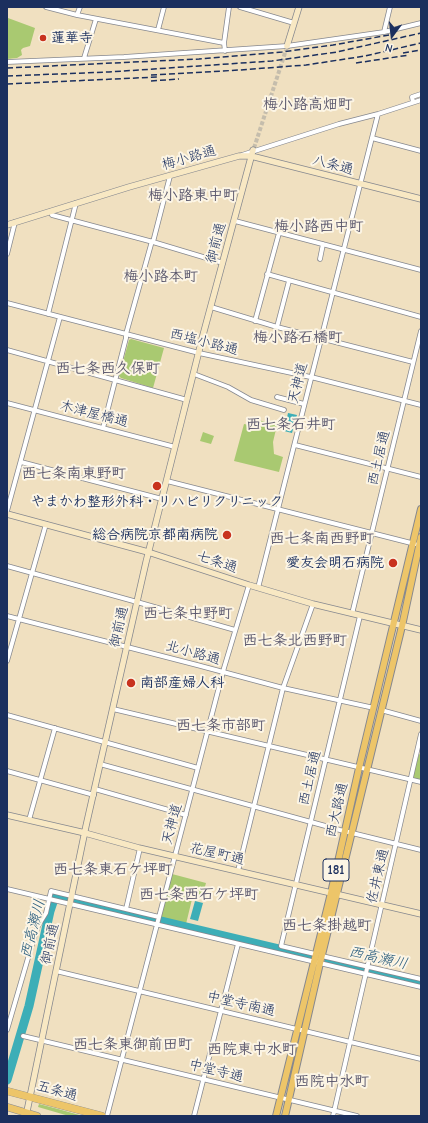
<!DOCTYPE html>
<html>
<head>
<meta charset="utf-8">
<style>
	body { margin:0 }
	#map { position:relative; width:428px; height:1123px; overflow:hidden; background:#f0e0c0; font-family:"Comic Neue",sans-serif }
	canvas { display:block }
	.frame { position:absolute; inset:0; border:8px solid #1b2f5e; pointer-events:none }
	.north { position:absolute; left:372px; top:16px; width:40px; height:40px; -webkit-text-stroke:3px #fcf5e5; paint-order:stroke; rotate:195deg; font-size:11px; font-weight:700; line-height:16px; text-align:center; color:#1b2f5e }
	.north::after { content:''; display:block; margin:auto; width:14px; height:18px; background:#1b2f5e; clip-path:polygon(50% 0,100% 100%,50% 72%,0 100%) }
</style>
</head>
<body>
<div id="map">
<canvas width="428" height="1123"></canvas>
<div class="frame"></div>
<div class="north">N</div>
</div>
<script>
const ctx = document.querySelector('canvas').getContext('2d');
ctx.lineJoin = 'round';
function fillPath(path, color) {
  ctx.fillStyle = color;
  ctx.fill(path, 'evenodd');
}
function poly(rows) {
  const path = new Path2D();
  for (const r of rows) {
    path.moveTo(r[0], r[1]);
    for (let i = 2; i < r.length; i += 2) path.lineTo(r[i], r[i + 1]);
  }
  return path;
}
function stroke(path, color, width, dash) {
  ctx.strokeStyle = color;
  ctx.lineWidth = width;
  ctx.lineCap = dash ? 'butt' : 'round';
  ctx.setLineDash(dash || []);
  ctx.stroke(path);
}
function drawText(font, color, halo, rows, align = 'center') {
  ctx.font = font + ' "Comic Neue","Klee One",sans-serif';
  ctx.lineWidth = 4;
  ctx.setLineDash([]);
  ctx.textBaseline = 'middle';
  ctx.strokeStyle = halo;
  ctx.fillStyle = color;
  for (const [text, x, y, turn = 0] of rows) {
    ctx.save();
    ctx.translate(x, y);
    ctx.rotate((+turn || 0) * Math.PI / 180);
    ctx.textAlign = isNaN(turn) ? turn : align;
    if (halo) ctx.strokeText(text, 0, 0);
    ctx.fillText(text, 0, 0);
    ctx.restore();
  }
}
fillPath(poly([
	[8,18,35,28,30,46,23,48,21,50,22,55,17,58,7,59],
	[131,339,164,348,153,388,121,378,119,376,129,340],
	[251,418,277,425,273,442,274,454,283,457,279,472,234,461,244,424,249,425],
	[203,432,214,436,211,444,200,441],
	[419,754,421,755,421,780,415,779,413,776],
	[172,874,206,883,202,897,193,895,186,924,161,918],
	[39,1104,58,1109,83,1116,69,1116,38,1107]
]), '#a9c971');
fillPath(poly([
	[288,413,297,415,292,433,284,431],
	[195,901,203,903,198,921,190,919]
]), '#3daeb7');
stroke(poly([
	[329,961,421,983],
	[7,1080,29,1006,50,911,55,896,308,956]
]), '#3daeb7', 9);
stroke(poly([
	[254,148,286,50]
]), '#c5bdac', 4, [4, 2]);
const street = poly([
	[46,7,77,15,224,43],
	[240,7,294,23],
	[77,15,80,7],
	[158,30,164,7],
	[384,32,390,7],
	[225,51,224,43,229,7],
	[84,58,96,19],
	[7,62,124,57,287,46,384,32,421,23],
	[413,102,412,97,421,94],
	[372,138,421,151],
	[242,155,339,124,378,114,421,100],
	[51,211,52,215,153,242,223,263],
	[235,221,421,270],
	[153,242,170,176],
	[7,254,15,222],
	[320,259,323,244],
	[267,274,421,317],
	[7,303,199,353,315,378,421,405],
	[211,307,277,327,413,362],
	[48,314,76,203],
	[255,321,279,233],
	[277,327,289,281],
	[7,350,187,400],
	[194,374,228,387,251,400,284,410],
	[277,397,304,404],
	[7,403,175,447],
	[103,428,126,338,126,334,152,241],
	[295,445,421,477],
	[21,462,162,499],
	[167,481,415,544],
	[7,511,60,317],
	[7,566,137,602,235,630],
	[258,588,378,114],
	[352,614,421,331],
	[7,616,197,665,283,688,374,708],
	[7,661,46,524],
	[113,709,421,782],
	[381,710,421,721],
	[7,715,198,768],
	[100,764,340,830,421,850],
	[7,771,94,795],
	[95,789,186,815],
	[29,820,55,728],
	[238,871,283,688,313,604],
	[7,889,421,987],
	[126,909,140,848],
	[315,954,281,946,360,616],
	[322,956,421,979],
	[56,971,421,1059],
	[7,1030,33,941,38,926,46,913,51,891,159,917],
	[23,1036,357,1116],
	[107,1116,224,668,249,585],
	[194,1116,238,944],
	[333,1116,421,734]
]);
const secondary = poly([
	[287,46,299,7],
	[7,225,129,187,239,156,251,156,421,199],
	[7,514,148,552,249,585,313,604,421,630],
	[7,815,85,833,139,848,421,914],
	[26,1116,86,826,146,562,203,335,253,150]
]);
const primary = poly([
	[276,1116,331,893,359,768,421,509],
	[285,1116,320,963,402,626,421,537]
]);
const highway = poly([
	[7,1091,102,1116],
	[7,1107,37,1116]
]);
stroke(street, '#86888f', 5.5);
stroke(secondary, '#86888f', 7);
stroke(primary, '#86888f', 8);
stroke(highway, '#86888f', 8);
stroke(street, '#fff', 4);
stroke(secondary, '#f8e8c3', 5.5);
stroke(primary, '#edc569', 6);
stroke(highway, '#edc569', 7);
stroke(poly([
	[403,53,421,50],
	[356,63,409,55],
	[7,68,199,59,282,52,333,45,389,35],
	[151,75,240,70,306,65,365,56,421,43],
	[7,76,109,72,272,61,337,52,421,33],
	[151,81,179,79],
	[7,84,157,77]
]), '#1b2f5e', 1.5, [6, 3]);
for (const [x, y, r, color] of [
	[43,38,4,"#c8321e"],
	[157,486,5,"#c8321e"],
	[227,535,5,"#c8321e"],
	[393,563,5,"#c8321e"],
	[131,683,5,"#c8321e"]
]) {
  const dot = new Path2D();
  dot.arc(x, y, r, 0, 2 * Math.PI);
  ctx.fillStyle = color;
  ctx.fill(dot);
  stroke(dot, '#fcf5e5', 1.5);
}
for (const [x, y, w] of [
	[336,870,26]
]) {
  const box = new Path2D();
  box.roundRect(x - w / 2, y - 11, w, 22, 3);
  ctx.fillStyle = '#fcf5e5';
  ctx.fill(box);
  stroke(box, '#1b2f5e', 1);
}
drawText('bold 13px', '#1b2f5e', null, [
	["181",336,870]
]);
drawText('bold 14px', '#1b2f5e', '#fcf5e5', [
	["蓮華寺",51,38],
	["やまかわ整形外科・リハビリクリニック",157,502,"center"],
	["総合病院京都南病院",218,535,"right"],
	["愛友会明石病院",384,563,"right"],
	["南部産婦人科",140,683]
], 'left');
drawText('14px', '#1b2f5e', '#fcf5e5', [
	["梅小路通",189,158,-16],
	["八条通",333,165,15],
	["御前通",216,243,-75],
	["西塩小路通",204,342,14],
	["天神道",298,383,-76],
	["木津屋橋通",94,414,14],
	["西土居通",379,458,-77],
	["七条通",217,562,18],
	["御前通",119,627,-77],
	["北小路通",193,653,15],
	["西土居通",310,778,-77],
	["西大路通",337,810,-77],
	["天神道",172,824,-75],
	["花屋町通",217,854,13],
	["佐井東通",378,876,-77],
	["御前通",50,944,-78],
	["中堂寺南通",241,1004,13],
	["中堂寺通",216,1071,14],
	["五条通",57,1091,15]
]);
drawText('bold 15px', '#5c596e', '#fcf5e5', [
	["梅小路高畑町",308,105],
	["梅小路東中町",193,196],
	["梅小路西中町",319,227],
	["梅小路本町",161,277],
	["梅小路石橋町",298,338],
	["西七条西久保町",108,369],
	["西七条石井町",291,425],
	["西七条南東野町",74,474],
	["西七条南西野町",322,539],
	["西七条中野町",188,614],
	["西七条北西野町",295,641],
	["西七条市部町",221,726],
	["西七条東石ケ坪町",113,870],
	["西七条西石ケ坪町",199,895],
	["西七条掛越町",327,926],
	["西七条東御前田町",133,1045],
	["西院東中水町",252,1050],
	["西院中水町",332,1082]
]);
drawText('italic 15px', '#275b7d', '#fcf5e5', [
	["西高瀬川",33,929,-76],
	["西高瀬川",378,958,13]
]);
</script>
</body>
</html>
